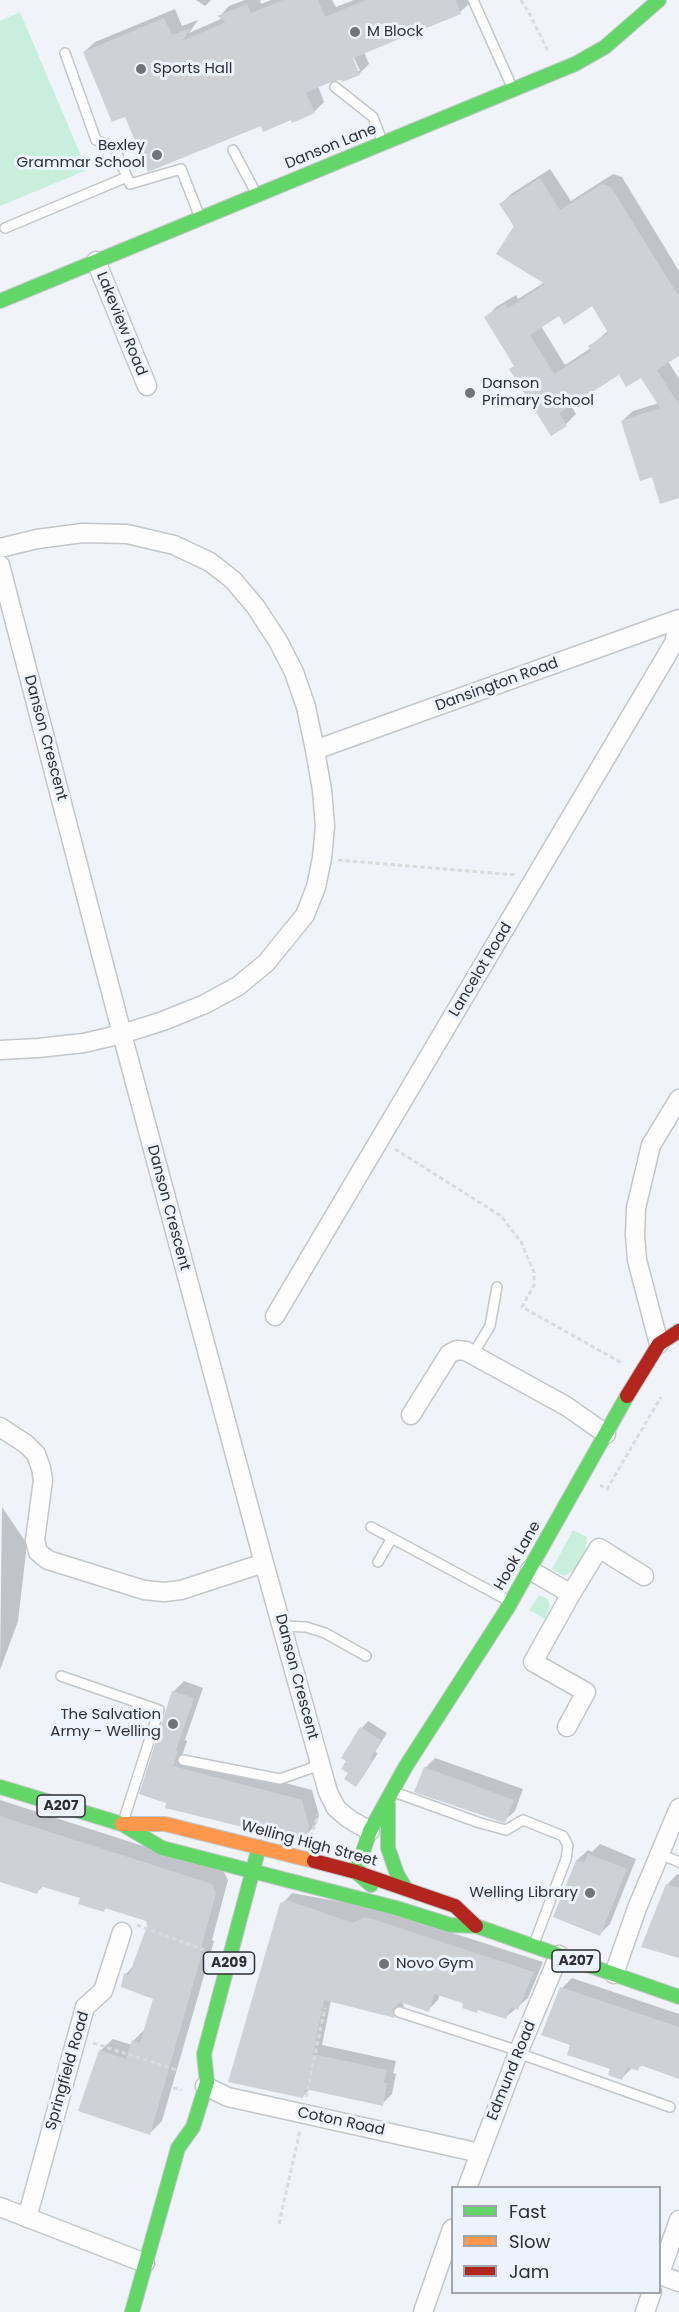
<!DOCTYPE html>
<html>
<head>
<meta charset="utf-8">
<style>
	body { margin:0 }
	#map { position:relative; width:679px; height:2312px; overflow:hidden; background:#f0f4fa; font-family:Poppins,sans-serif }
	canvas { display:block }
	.legend { position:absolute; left:451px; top:2186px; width:210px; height:108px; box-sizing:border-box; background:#edf3fd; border:2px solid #a0a5ac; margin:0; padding:8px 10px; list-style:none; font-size:18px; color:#2d2f33 }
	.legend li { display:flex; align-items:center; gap:12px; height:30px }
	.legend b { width:30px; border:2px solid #a0a5ac }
</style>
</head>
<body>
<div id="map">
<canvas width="679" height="2312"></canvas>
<ul class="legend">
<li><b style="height:8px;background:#63d668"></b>Fast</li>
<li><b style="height:8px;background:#ff974d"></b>Slow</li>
<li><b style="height:8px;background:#b3261e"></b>Jam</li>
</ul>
</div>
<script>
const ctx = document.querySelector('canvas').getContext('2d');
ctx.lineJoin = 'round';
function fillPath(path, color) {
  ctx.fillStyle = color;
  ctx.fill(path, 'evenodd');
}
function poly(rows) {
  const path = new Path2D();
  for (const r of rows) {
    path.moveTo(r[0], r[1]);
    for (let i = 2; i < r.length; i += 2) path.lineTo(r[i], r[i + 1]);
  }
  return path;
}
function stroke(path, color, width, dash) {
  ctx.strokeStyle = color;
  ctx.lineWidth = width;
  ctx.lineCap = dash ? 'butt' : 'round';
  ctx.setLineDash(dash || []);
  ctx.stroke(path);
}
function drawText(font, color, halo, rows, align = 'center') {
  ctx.font = font + ' Poppins,sans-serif';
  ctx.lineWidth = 6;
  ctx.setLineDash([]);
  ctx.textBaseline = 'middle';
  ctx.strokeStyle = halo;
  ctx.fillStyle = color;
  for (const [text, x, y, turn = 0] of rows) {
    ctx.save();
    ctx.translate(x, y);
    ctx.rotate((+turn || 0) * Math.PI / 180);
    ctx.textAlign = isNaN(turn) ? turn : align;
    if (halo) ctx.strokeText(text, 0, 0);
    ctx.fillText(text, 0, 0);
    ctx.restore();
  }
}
fillPath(poly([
	[20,12,87,170,0,206,0,21],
	[573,1530,587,1537,585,1558,575,1570,564,1576,552,1569],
	[539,1595,548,1599,550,1606,545,1619,529,1610]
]), '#c8efdc');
fillPath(poly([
	[196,0,211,0,205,6],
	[245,0,260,0,261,4,271,0,332,0,336,7,354,0,470,0,471,2,460,12,364,52,369,64,359,74,318,86,324,102,314,112,262,124,126,115,84,52,95,42,175,9,182,26,198,20,189,33,223,18,220,16,229,6],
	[351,51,360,71,356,71,348,52],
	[550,169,571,201,613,174,622,177,679,271,679,354,668,361,679,379,679,497,653,475,622,421,633,411,659,403,642,376,619,373,570,404,576,414,566,424,552,434,515,365,486,318,496,307,516,295,518,299,545,282,501,204,511,194],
	[592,304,609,330,590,346,591,348,565,365,541,326,559,314],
	[2,1507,27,1544,18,1621,0,1670],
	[184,1681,203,1688,185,1740,187,1741,182,1756,312,1790,319,1815,317,1823,307,1834,166,1806,173,1692],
	[368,1721,387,1733,375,1752,378,1753,362,1778,356,1785,350,1773,348,1760,343,1758,362,1728],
	[435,1758,523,1789,515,1811,504,1821,425,1768],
	[0,1800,224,1872,228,1880,212,1940,214,1941,162,2121,149,2134,100,2051,113,2039,132,2045,133,2041,146,2028,155,1998,126,1974,134,1965,148,1926,148,1920,107,1907,104,1910,82,1897,44,1885,37,1892,0,1880],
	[600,1844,636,1859,610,1924,599,1935,555,1917,577,1860,588,1850,592,1852],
	[677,1874,679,1875,679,1957,667,1885],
	[292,1893,375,1908,543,1962,528,1998,506,2017,440,1994,438,2000,428,2010,402,2001,404,2006,394,2016,331,2000,322,2045,396,2061,393,2073,396,2074,392,2094,382,2104,310,2089,302,2097,282,1904],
	[572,1978,679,2014,679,2077,642,2065,637,2069,632,2068,622,2078,612,2068,572,2044,562,1988]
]), '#0003');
fillPath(poly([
	[283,0,318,0,325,17,366,0,456,0,461,14,353,58,360,75,342,82,341,79,333,81,306,93,315,113,292,123,291,120,263,132,261,126,148,172,125,117,112,122,83,52,164,18,172,35,191,28,182,41,226,22,217,16,247,4,251,13],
	[540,178,560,210,602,184,611,187,679,297,679,356,657,370,679,405,679,498,660,504,652,477,640,481,621,421,660,408,641,378,626,387,619,375,559,413,567,426,551,436,509,369,514,366,484,317,505,304,508,308,545,284,496,254,514,226,499,204],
	[592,306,608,333,588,346,591,351,554,374,530,335,559,316,564,325],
	[172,1691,194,1698,176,1750,178,1751,173,1766,302,1800,309,1826,307,1835,296,1840,165,1808,166,1803,139,1794],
	[360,1727,381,1740,370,1759,372,1761,356,1787,344,1779,348,1773,341,1769,346,1761,341,1758],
	[424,1767,514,1800,505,1823,414,1792],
	[0,1816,212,1884,216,1893,200,1953,202,1953,150,2135,78,2111,99,2050,126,2059,132,2040,140,2043,153,1999,121,1987,124,1973,129,1975,147,1926,146,1921,105,1908,104,1912,78,1904,80,1898,40,1886,37,1894,0,1882],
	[588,1854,627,1869,600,1936,553,1917,576,1860,584,1863],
	[666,1884,679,1888,679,1958,641,1947],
	[287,1900,353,1923,364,1917,369,1918,534,1972,518,2010,511,2007,506,2019,478,2010,477,2013,462,2008,463,2003,434,1994,429,2012,400,2002,392,2010,395,2018,324,2000,313,2054,387,2070,384,2083,387,2083,383,2106,305,2089,303,2098,228,2082,280,1903],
	[560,1987,679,2027,679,2079,640,2065,638,2071,627,2067,622,2080,608,2075,610,2069,567,2055,570,2045,541,2035]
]), '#ced1d6');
const lane = poly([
	[473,0,512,87],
	[65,53,96,140,114,147,130,184,181,169,199,215],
	[335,87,373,117,382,141],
	[233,150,256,193],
	[5,228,127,177],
	[473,1354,490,1326,497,1287],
	[371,1527,509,1601],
	[378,1562,392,1538],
	[282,1626,306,1627,325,1633,366,1656],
	[61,1676,159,1710,124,1819],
	[183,1760,280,1779,320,1765],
	[394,1792,480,1823,506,1830,523,1820,563,1836,568,1846,566,1859,534,1944],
	[660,1854,679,1862],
	[399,2012,519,2051],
	[518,2053,670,2107]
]);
const street = poly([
	[96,261,147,386],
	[0,548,37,539,83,533,127,534,174,545,210,562,233,580,255,606,278,641,294,672,306,707,315,750,322,790,325,826,322,858,316,887,305,915,266,963,238,986,205,1004,163,1021,122,1034,84,1043,38,1048,0,1050],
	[0,565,122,1034,264,1563,328,1792,336,1808,349,1819,370,1831],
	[315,750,679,619],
	[275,1316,674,643,679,621],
	[659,1344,637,1260,635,1235,636,1208,651,1145,679,1099],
	[411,1415,449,1354,457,1350,466,1351,566,1406,606,1434],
	[0,1427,26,1444,36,1454,41,1468,43,1480,35,1540,38,1552,48,1560,144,1590,164,1592,181,1590,264,1563],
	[530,1570,571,1594,533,1662,586,1692,567,1727],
	[571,1594,599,1548,644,1576],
	[614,1974,637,1908,679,1808],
	[205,2086,228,2097,480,2153],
	[467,2188,518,2053,559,1955],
	[0,2207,145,2263],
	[27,2218,85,2007,103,1991,122,1932],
	[660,2273,679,2220],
	[660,2275,679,2282],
	[423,2312,452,2229],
	[645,2312,652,2292]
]);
const fast = poly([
	[0,301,575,64,605,47,659,0],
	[0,1787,122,1824,162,1848,396,1908,450,1925,476,1926,679,1997],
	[388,1804,388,1848,397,1874,406,1889],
	[371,1885,356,1872,370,1831,406,1766,507,1609,627,1396],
	[132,2312,178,2148,193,2127,207,2082,204,2054,259,1847]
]);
const slow = poly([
	[122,1824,165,1824,314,1861]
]);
const jam = poly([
	[627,1396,659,1344,679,1331],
	[314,1861,356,1872,455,1906,476,1926]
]);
stroke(lane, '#c3c6ca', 12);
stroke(street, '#c3c6ca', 21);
stroke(fast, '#c3c6ca', 16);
stroke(slow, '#c3c6ca', 16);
stroke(jam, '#c3c6ca', 16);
stroke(poly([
	[521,0,529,13,549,53],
	[338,860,517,875],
	[395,1149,501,1216,521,1242,534,1272,534,1285,522,1307,622,1363],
	[600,1485,607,1489,661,1397],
	[311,1837,318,1815],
	[137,1925,207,1951],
	[93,2043,177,2070],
	[173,2088,182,2090],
	[306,2097,325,2008],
	[279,2224,300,2130]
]), '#dadbdd', 3, [4.5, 3]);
stroke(lane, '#fdfdfe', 9);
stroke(street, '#fdfdfe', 18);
stroke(fast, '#63d668', 14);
stroke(slow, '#ff974d', 14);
stroke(jam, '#b3261e', 14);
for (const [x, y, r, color] of [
	[355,32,6,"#717479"],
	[141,69,6,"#717479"],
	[157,155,6,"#717479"],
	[470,393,6,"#717479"],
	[173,1724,6,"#717479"],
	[590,1893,6,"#717479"],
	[384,1964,6,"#717479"]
]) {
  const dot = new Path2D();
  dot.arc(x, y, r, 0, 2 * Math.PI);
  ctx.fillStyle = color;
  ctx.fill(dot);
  stroke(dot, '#edf3fd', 2);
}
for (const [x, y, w] of [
	[61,1806,48],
	[576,1961,48],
	[229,1963,51]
]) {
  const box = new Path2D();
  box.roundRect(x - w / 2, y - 11, w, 22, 4.5);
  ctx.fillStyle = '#edf3fd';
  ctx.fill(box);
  stroke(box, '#2d2f33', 1.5);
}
drawText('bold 14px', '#2d2f33', null, [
	["A207",61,1806],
	["A207",576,1961],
	["A209",229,1963]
]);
drawText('15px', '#2d2f33', '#edf3fd', [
	["M Block",367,32],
	["Sports Hall",153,69],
	["Bexley",145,146,"right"],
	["Grammar School",145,163,"right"],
	["Danson",482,384],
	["Primary School",482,401],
	["The Salvation",161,1715,"right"],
	["Army - Welling",161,1732,"right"],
	["Welling Library",578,1893,"right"],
	["Novo Gym",396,1964]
], 'left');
drawText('15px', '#2d2f33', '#edf3fd', [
	["Danson Lane",331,147,-22],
	["Lakeview Road",121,324,68],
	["Dansington Road",497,685,-20],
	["Danson Crescent",45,738,75],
	["Lancelot Road",481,970,-59],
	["Danson Crescent",168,1208,75],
	["Hook Lane",518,1556,-60],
	["Danson Crescent",296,1677,75],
	["Welling High Street",309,1844,15],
	["Springfield Road",68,2071,-74],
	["Edmund Road",512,2071,-68],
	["Coton Road",341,2122,12]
]);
</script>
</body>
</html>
